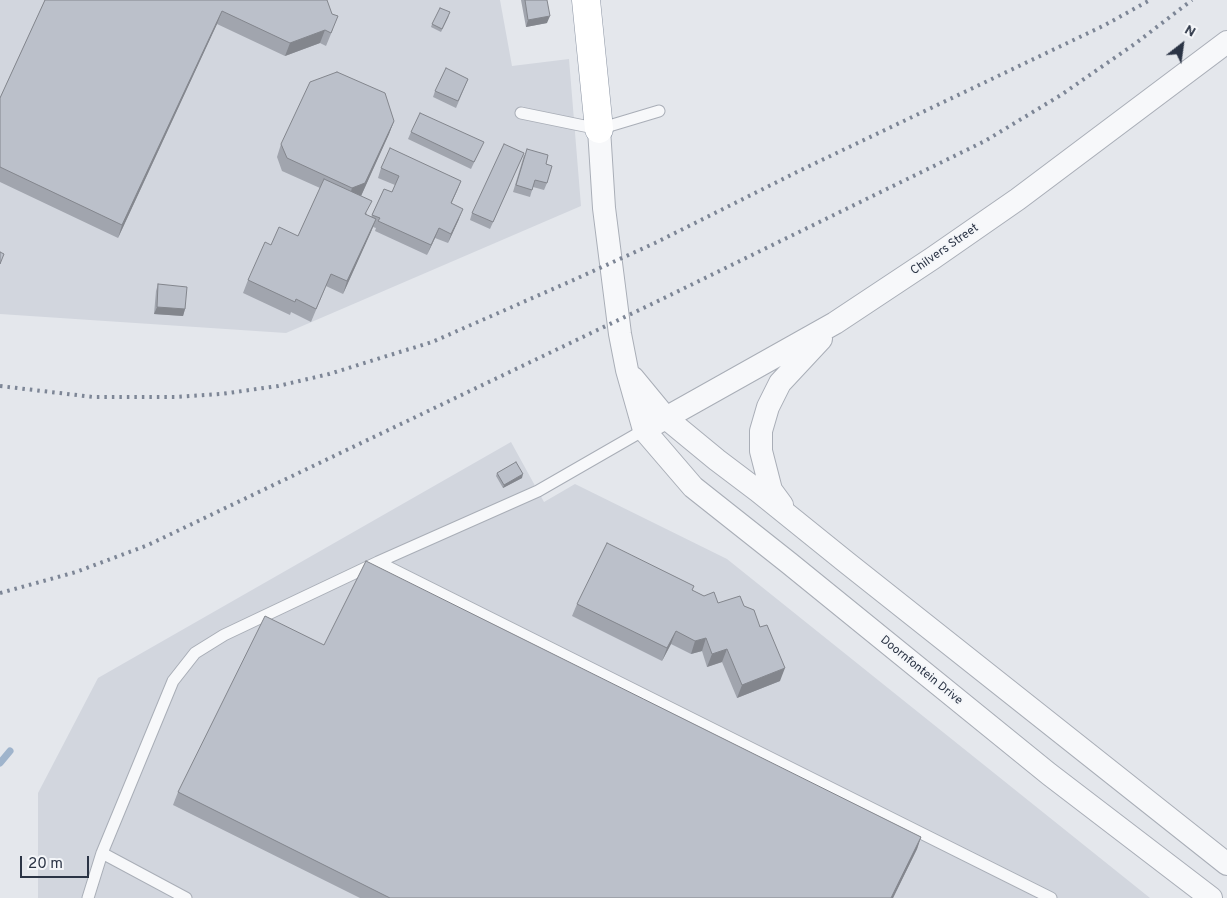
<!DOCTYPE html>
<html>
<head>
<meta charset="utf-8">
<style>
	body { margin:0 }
	#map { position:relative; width:1227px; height:898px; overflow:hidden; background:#e4e7ec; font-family:Overpass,sans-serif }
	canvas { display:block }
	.north { position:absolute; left:1157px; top:20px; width:50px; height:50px; -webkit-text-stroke:4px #f4f6f9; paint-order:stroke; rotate:30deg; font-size:14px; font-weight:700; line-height:20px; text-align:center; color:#2b3445 }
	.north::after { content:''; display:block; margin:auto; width:18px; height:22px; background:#2b3445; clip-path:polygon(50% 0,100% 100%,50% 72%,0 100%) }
	.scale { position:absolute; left:20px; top:856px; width:69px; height:22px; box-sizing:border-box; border:2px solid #2b3445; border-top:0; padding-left:6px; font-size:15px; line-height:18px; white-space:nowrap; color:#2b3445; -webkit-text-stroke:4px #f4f6f9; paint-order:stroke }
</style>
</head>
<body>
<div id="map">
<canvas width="1227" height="898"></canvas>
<div class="north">N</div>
<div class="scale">20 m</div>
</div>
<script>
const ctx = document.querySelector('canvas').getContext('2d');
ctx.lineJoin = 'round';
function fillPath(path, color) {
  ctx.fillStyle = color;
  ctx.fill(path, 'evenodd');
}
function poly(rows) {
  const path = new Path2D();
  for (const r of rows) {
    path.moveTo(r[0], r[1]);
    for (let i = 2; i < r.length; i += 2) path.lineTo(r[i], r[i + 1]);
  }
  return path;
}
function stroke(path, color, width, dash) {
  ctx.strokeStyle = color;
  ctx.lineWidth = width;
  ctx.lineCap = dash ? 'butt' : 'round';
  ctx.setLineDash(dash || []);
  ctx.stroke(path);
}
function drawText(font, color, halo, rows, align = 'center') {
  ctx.font = font + ' Overpass,sans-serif';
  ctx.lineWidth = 4;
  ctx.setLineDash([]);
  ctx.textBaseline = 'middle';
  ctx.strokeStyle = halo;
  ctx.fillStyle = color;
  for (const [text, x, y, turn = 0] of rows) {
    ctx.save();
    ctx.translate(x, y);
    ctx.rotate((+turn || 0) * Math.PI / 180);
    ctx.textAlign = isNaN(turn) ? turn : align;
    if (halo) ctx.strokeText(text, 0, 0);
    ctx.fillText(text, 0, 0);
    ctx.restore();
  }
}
fillPath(poly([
	[0,0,500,0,512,66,569,59,581,206,286,333,0,314],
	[511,442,544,502,575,484,727,559,1150,898,38,898,38,793,98,678]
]), '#d2d6de');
stroke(poly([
	[0,763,10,751]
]), '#9fb4cc', 7);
const service = poly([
	[521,113,599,129,659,111],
	[378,562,1051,898],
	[88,898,102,853],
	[186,898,102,853,173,681,195,653,224,635,378,562,538,491,644,430]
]);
const minor = poly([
	[599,129,604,208,620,334,627,370,644,430,693,487,789,563,1049,774,1211,898],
	[633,378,666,418,717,460,758,491,846,562,1227,864],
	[655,424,835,323,933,258,1018,199,1227,42],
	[782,505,771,490,761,451,761,431,768,407,780,383,821,339]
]);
const motorway = poly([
	[586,0,599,129]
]);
stroke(service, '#a9aeb7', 13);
stroke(minor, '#a9aeb7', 24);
stroke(motorway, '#8b94a3', 29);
stroke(service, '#f7f8fa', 11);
stroke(minor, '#f7f8fa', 22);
stroke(motorway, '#fff', 28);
stroke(poly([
	[0,386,93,397,175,397,221,394,278,386,329,374,432,342,569,282,655,243,801,170,1105,25,1150,0],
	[0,593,76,572,148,545,656,302,985,141,1061,95,1136,43,1192,0]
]), '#7d8696', 4, [2.5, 5]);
fillPath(poly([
	[45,0,327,0,333,29,326,46,320,43,285,56,217,24,118,238,0,182,0,98],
	[521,0,547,0,547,23,526,27],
	[449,16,441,32,431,27,432,24],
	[468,79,456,108,433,97,435,91],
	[394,121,389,134,361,196,367,215,371,217,384,189,392,192,395,185,378,178,381,168,461,181,451,203,459,219,448,243,435,238,427,255,375,231,376,228,373,227,343,294,326,286,311,322,291,312,290,315,243,293,248,280,271,245,298,236,320,188,282,171,277,157,281,144],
	[411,132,481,148,471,169,408,139],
	[524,153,490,229,470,220,472,213],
	[524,155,546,164,547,183,544,190,533,187,530,197,513,192],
	[158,284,185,309,183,316,154,314,156,291],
	[497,473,522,478,503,488,496,476],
	[692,590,718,603,744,606,760,627,780,681,737,698,722,662,707,667,702,651,691,654,671,644,662,661,572,616,577,604],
	[324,645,921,837,917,849,893,898,360,898,173,805,178,792]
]), '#a1a5ae');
fillPath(poly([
	[222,11,217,24,118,238,122,225],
	[550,16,547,23,526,27,528,20],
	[325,30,320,43,285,56,290,43],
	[394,121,389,134,361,196,348,201,352,188],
	[461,181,457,191,447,213,451,203],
	[463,209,459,219,448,243,451,234],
	[376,219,371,232,343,294,347,281],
	[439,228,435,238,427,255,431,245],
	[157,307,185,309,183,316,154,314],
	[523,474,522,478,503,488,504,485],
	[676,631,671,644,662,661,667,648],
	[706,638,702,651,691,654,695,641],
	[727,649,722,662,707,667,712,654],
	[785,668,780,681,737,698,742,685],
	[921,837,917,849,893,898,891,898]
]), '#83868d');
const building = poly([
	[45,0,327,0,332,14,338,16,331,33,325,30,290,43,222,11,122,225,0,167,0,98,45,0],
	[525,0,547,0,550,16,528,20,525,0],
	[440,8,450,12,442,29,432,24,440,8],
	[446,68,468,79,458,101,435,91,446,68],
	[337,72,385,93,394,121,365,183,352,188,287,158,281,144,310,82,337,72],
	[420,113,484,142,474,162,411,132,420,113],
	[504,144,524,153,493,222,472,213,504,144],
	[390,148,461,181,451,203,463,209,451,234,439,228,431,245,378,221,380,218,372,215,384,189,392,192,399,176,381,168,390,148],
	[527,149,548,155,546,164,552,166,547,183,535,180,532,190,516,185,527,149],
	[324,179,372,201,365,214,376,219,347,281,331,274,316,309,296,299,295,302,248,280,265,242,271,245,279,227,298,236,324,179],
	[0,252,4,254,0,264,0,252],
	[158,284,187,287,185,309,157,307,158,284],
	[516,462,523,474,504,485,497,473,516,462],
	[607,543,694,586,692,590,704,596,714,592,718,603,740,596,744,606,754,610,760,627,767,625,785,668,742,685,727,649,712,654,706,638,695,641,676,631,667,648,577,604,607,543],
	[366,561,921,837,891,898,390,898,178,792,265,616,324,645,366,561]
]);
fillPath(building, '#bbc0ca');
stroke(building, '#83868d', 1);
drawText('12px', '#2b3445', '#f4f6f9', [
	["Chilvers Street",945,250,-35],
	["Doornfontein Drive",921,671,39]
]);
</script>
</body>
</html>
